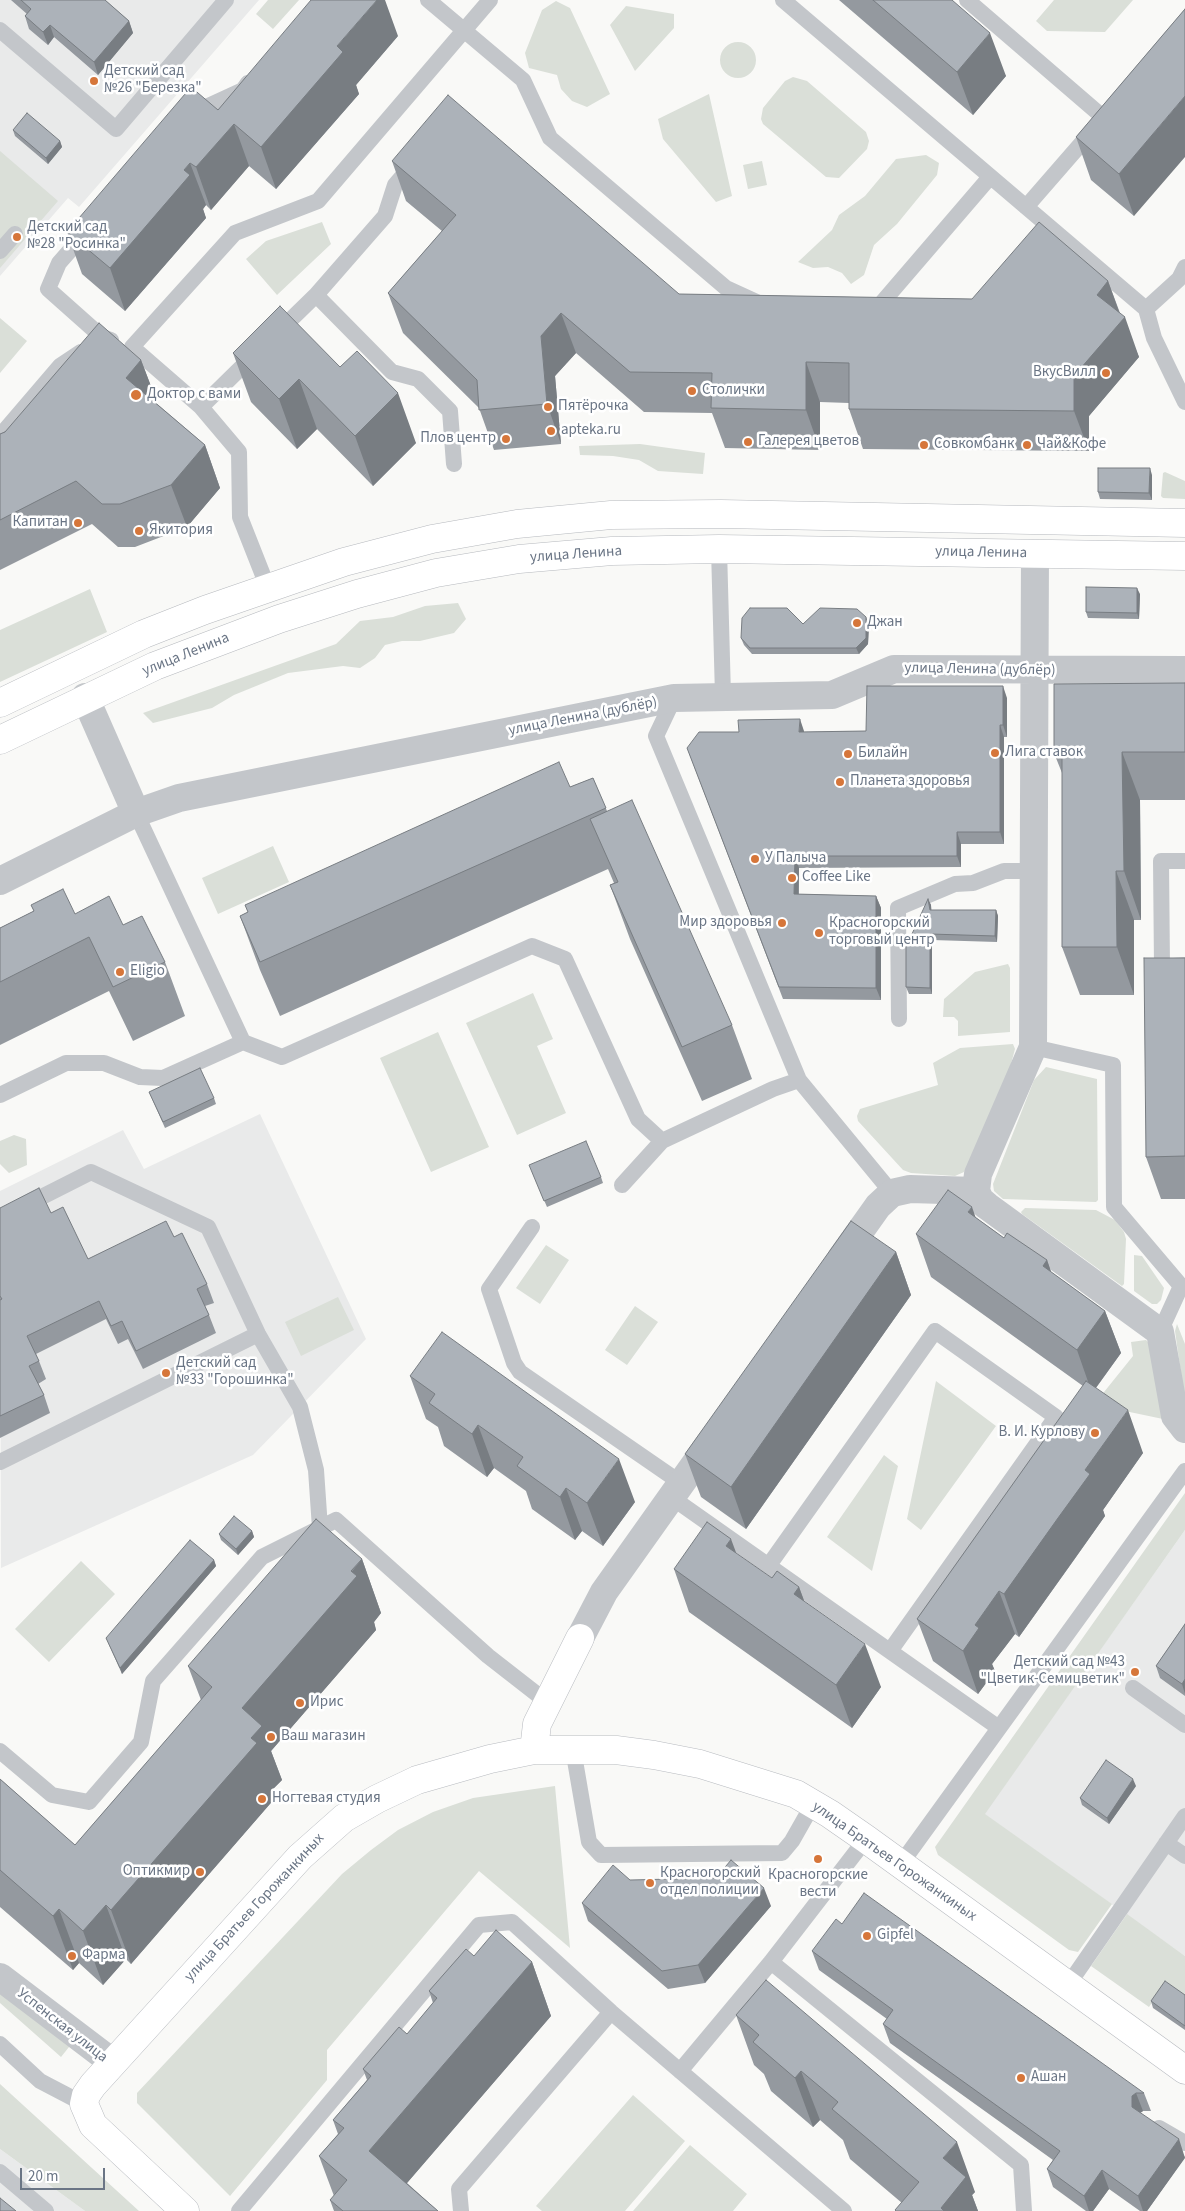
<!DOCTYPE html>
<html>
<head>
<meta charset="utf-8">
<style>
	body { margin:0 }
	#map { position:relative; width:1185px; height:2211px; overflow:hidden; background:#f9f9f7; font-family:"Source Sans 3",sans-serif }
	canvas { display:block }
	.scale { position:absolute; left:20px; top:2168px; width:85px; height:22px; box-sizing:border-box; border:2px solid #6a7585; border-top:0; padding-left:6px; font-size:15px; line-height:18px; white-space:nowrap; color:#6a7585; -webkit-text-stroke:4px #fff; paint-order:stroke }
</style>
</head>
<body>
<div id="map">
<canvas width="1185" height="2211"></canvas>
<div class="scale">20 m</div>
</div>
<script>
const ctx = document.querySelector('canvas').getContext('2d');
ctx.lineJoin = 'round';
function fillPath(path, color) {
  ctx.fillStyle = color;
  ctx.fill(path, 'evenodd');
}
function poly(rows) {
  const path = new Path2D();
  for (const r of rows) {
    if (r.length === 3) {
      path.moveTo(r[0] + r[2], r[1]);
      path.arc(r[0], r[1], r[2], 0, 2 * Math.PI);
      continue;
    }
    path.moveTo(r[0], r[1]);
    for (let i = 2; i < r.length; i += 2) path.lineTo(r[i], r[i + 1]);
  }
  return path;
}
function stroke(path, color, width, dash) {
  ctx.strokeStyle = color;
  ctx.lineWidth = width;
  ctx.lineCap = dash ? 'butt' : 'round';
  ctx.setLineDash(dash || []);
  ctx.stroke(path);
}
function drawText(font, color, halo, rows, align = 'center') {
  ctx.font = font + ' "Source Sans 3",sans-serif';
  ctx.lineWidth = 5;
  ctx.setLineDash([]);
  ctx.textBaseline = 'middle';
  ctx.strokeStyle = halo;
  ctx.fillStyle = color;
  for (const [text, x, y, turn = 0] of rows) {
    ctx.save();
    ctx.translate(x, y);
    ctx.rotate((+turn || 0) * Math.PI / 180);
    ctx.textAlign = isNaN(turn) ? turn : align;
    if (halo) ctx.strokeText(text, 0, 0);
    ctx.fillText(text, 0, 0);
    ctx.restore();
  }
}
fillPath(poly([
	[0,0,259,0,79,207,68,198,0,276],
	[260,1114,366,1339,253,1455,1,1568,0,1191,123,1130,144,1169],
	[1185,1530,1185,1956,984,1814],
	[0,2149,85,2211,0,2211]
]), '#e9eaea');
fillPath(poly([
	[268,0,299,0,273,29,256,14],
	[1054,0,1133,0,1105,32,1047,31,1036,21],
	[556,1,570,8,610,94,587,107,572,101,561,89,557,75,529,68,525,53,542,10],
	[626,6,674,14,674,28,635,71,610,25],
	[738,60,18],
	[793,77,807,81,866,132,869,141,867,149,839,178,826,177,763,124,761,119,763,108,785,81],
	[709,94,732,196,716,202,663,139,658,119],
	[0,151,58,201,0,268],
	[926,155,939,163,937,175,897,224,874,245,864,275,851,284,842,273,828,267,813,268,798,262,832,230,839,215,865,196,896,159],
	[762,161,767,185,748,189,743,165],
	[322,222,331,244,277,295,246,259,266,241],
	[0,318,27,341,0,373],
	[640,444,705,453,703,474,658,471,639,460,613,456,580,455,579,446],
	[1165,472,1185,481,1185,499,1163,498,1161,496,1163,473],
	[90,589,107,632,0,682,0,630],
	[458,603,466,619,454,633,420,641,402,641,385,645,375,658,360,668,343,666,288,673,234,695,212,708,153,723,143,713,336,644,360,621,393,617,425,606],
	[273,846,289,882,218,914,202,878],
	[1008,964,1010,968,1010,1032,958,1036,958,1021,954,1017,943,1017,944,999,975,972],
	[533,993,553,1039,537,1046,566,1113,517,1135,466,1023],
	[438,1032,489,1147,431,1172,380,1058],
	[1013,1044,1015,1049,1008,1075,969,1164,964,1172,955,1176,911,1173,903,1170,858,1121,857,1116,860,1109,938,1085,933,1063,960,1048],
	[1046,1067,1097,1079,1098,1200,1096,1202,1003,1199,994,1191,993,1184,1034,1080],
	[14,1135,26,1139,27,1165,9,1173,0,1164,0,1141],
	[1025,1208,1096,1210,1115,1220,1124,1232,1126,1239,1124,1284,1122,1286,1022,1214,1021,1212],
	[546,1245,569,1260,540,1304,516,1288],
	[1134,1255,1142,1256,1164,1288,1161,1300,1157,1304,1152,1304,1134,1291],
	[338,1297,354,1330,301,1356,285,1322],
	[635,1306,658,1322,627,1365,605,1350],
	[1177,1324,1185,1344,1185,1402,1175,1331],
	[1146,1340,1151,1345,1163,1419,1101,1406,1100,1397,1133,1356,1131,1342],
	[936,1381,996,1426,921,1530,907,1519],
	[884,1455,898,1466,872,1571,827,1537],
	[1185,1493,1185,1530,985,1814,1112,1904,1078,1952,1069,1950,938,1855,935,1847],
	[81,1561,115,1594,49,1662,15,1629],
	[555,1786,570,1948,479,1871,327,2050,327,2080,230,2196,137,2103,137,2093,342,1874,371,1850,398,1830,433,1812,473,1798],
	[1127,1914,1185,1956,1185,1997,1165,1983,1149,2007,1091,1966],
	[0,1988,73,2042,61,2057,0,2003],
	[0,2084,139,2211,85,2211,0,2149],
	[633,2095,685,2141,625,2211,542,2211,536,2206],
	[690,2145,747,2194,733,2211,633,2211]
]), '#dadfd8');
const secondary = poly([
	[534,1750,537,1724,580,1638],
	[185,2211,93,2125,84,2104,86,2095,93,2085,300,1857,344,1818,377,1799,417,1780,490,1759,534,1750,616,1750,654,1755,700,1764,796,1794,830,1814,866,1839,1185,2070]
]);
const primary = poly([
	[0,703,144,634,205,610,344,562,432,539,517,524,611,515,721,514,1185,523],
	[0,740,155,666,279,619,357,594,436,573,519,559,612,551,719,549,1185,556]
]);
stroke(secondary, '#b8bbc0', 29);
stroke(primary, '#b6b9be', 29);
stroke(poly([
	[428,0,523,80,550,138,726,288,761,304],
	[783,0,1146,309,1154,338,1185,402],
	[967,0,1104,118],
	[0,30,116,129,226,0],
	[193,113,243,90,248,83],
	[1026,207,1093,130],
	[87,231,59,263,48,289,102,337,111,340],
	[0,251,15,234],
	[316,295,392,372,418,379,450,411,454,464],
	[880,305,990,177],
	[1146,309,1179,279,1185,267],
	[276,334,316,295,385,216,395,185,413,164],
	[201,407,255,354],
	[0,436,60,366,81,352],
	[719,549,723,696],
	[268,588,240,517,239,452,201,407,132,347,235,233,318,201,490,0],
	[674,698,656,736,799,1080,892,1193],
	[136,813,243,1042],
	[1185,861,1161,861,1162,967,1185,965],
	[899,1019,898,908,955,884,973,883,1004,871,1033,871],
	[1033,1047,1113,1065,1114,1207,1181,1286,1185,1286],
	[0,1095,66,1063,104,1063,140,1077,163,1078,243,1042,282,1057,532,946,565,959,638,1119,662,1141,773,1089,799,1080],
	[622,1185,662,1141],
	[0,1218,91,1172,208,1227,258,1334,300,1407,316,1470,320,1528],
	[532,1227,489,1289,514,1363,520,1372,681,1483],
	[1160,1332,1181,1286],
	[0,1462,258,1334],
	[671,1497,999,1728],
	[769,1565,935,1331,1056,1417,890,1651],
	[1133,1688,1185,1725],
	[573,1749,589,1842,601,1855,782,1853,792,1841,813,1804],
	[0,1751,52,1795,89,1802,141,1742,153,1681,262,1557,336,1520,488,1656,547,1702],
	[1166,1843,1185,1856],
	[900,1865,1185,1471],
	[771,1962,1021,2165,1024,2211],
	[1068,1985,1185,1816],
	[0,2044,40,2081,84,2104],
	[680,2071,771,1962,866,1839],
	[1159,2128,1185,2143],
	[0,2172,46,2211],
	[239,2211,479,1925,512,1922,611,2012,844,2211],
	[461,2211,459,2189,611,2012]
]), '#c3c6ca', 16);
stroke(poly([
	[1035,554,1033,1047,978,1174,976,1191,980,1200,987,1206,1160,1332,1175,1416,1185,1429],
	[85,697,136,813],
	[0,881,136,813,179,798,674,698,832,695,894,669,1185,670],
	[841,1258,878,1206,892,1193,910,1189,976,1191],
	[580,1638,604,1592,712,1440],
	[0,1977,112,2062]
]), '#c3c6ca', 28);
stroke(secondary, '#fff', 28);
stroke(primary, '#fff', 28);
fillPath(poly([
	[11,0,105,0,129,21,133,33,98,75,54,37,48,45,29,29,25,16,27,14],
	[839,0,952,0,1006,76,973,115],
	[1185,9,1134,216,1091,180,1076,137],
	[398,36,356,85,359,94,276,189,249,166,211,210,206,205,203,209,206,218,125,311,82,274,67,232,218,110],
	[13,130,60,141,62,147,48,164,15,136],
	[392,161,679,294,972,299,1108,281,1120,313,1139,357,1089,416,1089,451,863,449,849,409,849,403,820,402,820,450,725,448,712,413,644,412,576,353,555,376,561,444,494,450,479,408,403,333,388,293,442,231,406,201],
	[233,353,340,367,416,443,373,486,317,429,297,449,251,402],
	[141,360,157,402,156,403,205,445,220,488,187,527,135,547,118,547,92,524,0,570,0,434],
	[1152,475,1152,500,1100,499,1098,492],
	[1140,594,1139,619,1088,618,1086,612],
	[803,624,869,624,868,644,859,654,752,654,744,645,741,638],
	[1185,683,1185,800,1140,800,1141,920,1134,920,1134,995,1080,995,1062,947,1062,773,1054,753],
	[1007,698,1007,737,1004,737,1004,844,961,844,961,867,799,868,799,894,876,896,881,908,881,1000,783,999,687,748,804,732,866,731],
	[593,778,607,811,732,1025,752,1079,702,1101,630,939,610,885,614,883,608,869,280,1016,260,970,240,916,248,912,245,905,570,787],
	[928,899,931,905,931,910,996,910,998,916,997,942,932,940,932,994,909,994,906,987],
	[31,905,75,914,123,925,165,962,185,1016,133,1041,109,991,0,1045,0,928,34,911],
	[1185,958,1185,1199,1161,1199,1146,1157],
	[149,1092,214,1098,216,1104,165,1128],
	[532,1172,601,1177,603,1183,547,1207],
	[0,1208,51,1213,88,1259,174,1237,207,1284,214,1303,205,1306,209,1315,216,1333,143,1369,128,1339,118,1344,106,1319,36,1354,39,1361,46,1379,38,1384,44,1395,50,1413,0,1438],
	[975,1217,1004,1238,1047,1260,1051,1272,1105,1311,1121,1353,1096,1388,1143,1453,1103,1510,1105,1516,1074,1560,1019,1637,1015,1634,992,1664,995,1671,978,1694,933,1661,917,1619,1083,1386,931,1277,916,1234],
	[896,1252,911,1295,746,1529,701,1497,685,1454],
	[410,1376,635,1502,603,1546,582,1531,575,1540,532,1509,526,1491,494,1468,487,1477,444,1446,438,1427,426,1419],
	[252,1531,254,1537,238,1555,221,1540,219,1534],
	[362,1559,381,1613,374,1622,376,1630,271,1751,282,1780,273,1789,276,1797,131,1964,126,1959,103,1985,79,1963,73,1970,0,1907,0,1779,75,1845,201,1700,188,1666],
	[214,1560,216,1566,122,1674,106,1638],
	[674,1569,772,1578,799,1587,804,1601,881,1687,852,1728,689,1612],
	[1185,1624,1185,1696,1160,1678,1156,1666],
	[1136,1786,1109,1824,1082,1805,1080,1798],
	[630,1880,771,1906,705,1983,668,1989,588,1921,582,1903],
	[842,1924,1144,2093,1151,2111,1143,2111,1140,2113,1185,2157,1147,2211,1140,2211,1109,2189,1093,2211,1086,2211,1053,2187,1047,2169,1053,2160,890,2043,883,2024,887,2019,819,1970,812,1951],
	[474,1956,532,1962,551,2016,407,2183,438,2211,334,2211,330,2200,334,2196,319,2156,338,2134,333,2120,367,2080,363,2069,407,2034,433,2003,429,1991],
	[1185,1995,1185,2030,1153,2008,1151,2001],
	[736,2015,975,2192,972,2195,978,2211,896,2211,895,2210,902,2203,850,2159,843,2140,820,2120,813,2127,771,2091,764,2074,754,2065]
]), '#94999f');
fillPath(poly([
	[377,0,385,0,398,36,356,85,359,94,276,189,261,147,337,46],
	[129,21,133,33,98,75,94,62],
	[50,25,54,37,48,45,43,32],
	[990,33,1006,76,973,115,957,72],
	[1185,96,1185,157,1134,216,1119,174],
	[234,124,249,166,211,210,196,167],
	[60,141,62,147,48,164,46,158],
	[190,163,206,205,203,209,206,218,125,311,110,268],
	[1108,281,1122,320,1125,317,1139,357,1089,416,1089,451,1074,411,1074,376,1097,295],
	[561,313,576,353,555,376,561,444,547,404,541,336],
	[141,360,157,402,141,420,126,378],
	[806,362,820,402,820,450,806,410],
	[299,379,317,429,297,449,279,399],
	[398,393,416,443,373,486,355,436],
	[205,445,220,488,187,527,171,485],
	[1150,468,1152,475,1152,500,1149,493],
	[1137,588,1140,594,1139,619,1137,613],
	[866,617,869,624,868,644,859,654,856,648],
	[1003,686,1007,698,1007,737,1003,725],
	[800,719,804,731,804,744,799,732],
	[1000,725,1004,737,1004,844,1000,832],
	[1122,752,1140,800,1141,920,1124,871],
	[957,832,961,844,961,867,957,856],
	[795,856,799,868,798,906,794,894],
	[1116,871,1134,920,1134,995,1117,947],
	[876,896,881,908,881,1000,876,988],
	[928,899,931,905,932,916,930,910],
	[996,910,998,916,997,942,995,936],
	[930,934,932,940,932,994,930,988],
	[972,1207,987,1250,968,1212],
	[896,1252,911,1295,746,1529,731,1487],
	[1047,1260,1062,1303,1043,1266],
	[1105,1311,1121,1353,1092,1393,1077,1350],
	[1128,1410,1143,1453,1103,1510,1105,1516,1019,1637,1004,1594,1085,1470],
	[478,1425,494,1468,487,1477,472,1434],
	[619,1459,635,1502,603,1546,587,1503],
	[566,1488,582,1531,575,1540,560,1497],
	[252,1531,254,1537,238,1555,236,1549],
	[731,1539,747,1582,726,1546],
	[362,1559,381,1613,374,1622,376,1630,271,1751,282,1780,273,1789,276,1797,131,1964,111,1910,242,1708],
	[214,1560,216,1566,122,1674,120,1668],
	[799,1587,815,1630,794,1594],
	[999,1591,1015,1634,992,1664,995,1671,978,1694,963,1651,975,1625],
	[865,1644,881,1687,852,1728,836,1685],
	[1185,1679,1185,1694,1182,1684],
	[1133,1779,1136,1786,1109,1824,1107,1818],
	[764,1888,771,1906,705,1983,698,1965],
	[106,1905,126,1959,103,1985,83,1931],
	[59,1909,79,1963,73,1970,53,1916],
	[532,1962,551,2016,388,2205,369,2151],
	[801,2071,820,2120,813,2127,795,2078],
	[1136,2093,1143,2111,1139,2114,1132,2107,1132,2096],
	[1179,2139,1185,2158,1147,2211,1143,2211,1138,2196],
	[957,2142,975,2192,972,2195,978,2211,942,2211,941,2208,943,2158],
	[1102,2170,1109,2189,1093,2211,1089,2211,1084,2196]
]), '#787d82');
const building = poly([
	[21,0,105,0,129,21,94,62,50,25,43,32,25,16,31,9,21,0],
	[311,0,377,0,337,46,343,52,261,147,234,124,196,167,190,163,184,170,190,175,110,268,67,232,191,87,218,110,311,0],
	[873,0,952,0,990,33,957,72,873,0],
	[1185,9,1185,96,1119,174,1076,137,1185,9],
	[448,95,679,294,972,299,1039,222,1108,281,1097,295,1125,317,1074,376,1074,411,849,409,849,363,806,362,806,410,711,408,712,373,630,372,561,313,541,336,547,404,479,410,477,380,388,293,456,215,392,161,448,95],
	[27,113,60,141,46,158,13,130,27,113],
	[280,306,340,367,357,351,398,393,355,436,299,379,279,399,233,353,280,306],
	[99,323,141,360,126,378,205,445,171,485,120,504,102,504,76,481,0,520,0,434,5,432,99,323],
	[1098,468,1150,468,1149,493,1098,492,1098,468],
	[1086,587,1137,588,1137,613,1086,612,1086,587],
	[750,608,787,608,803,624,820,608,857,609,866,617,866,638,856,648,750,648,741,638,742,618,750,608],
	[1185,683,1185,752,1122,752,1124,871,1116,871,1117,947,1062,947,1062,753,1054,753,1054,684,1185,683],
	[867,686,1003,686,1003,725,1000,725,1000,832,957,832,957,856,795,856,794,894,876,896,876,988,779,987,687,748,699,732,739,732,738,720,800,719,799,732,866,731,867,686],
	[559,762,570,787,593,778,606,808,260,962,240,916,248,912,245,905,559,762],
	[632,800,732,1025,682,1047,610,885,618,882,590,819,632,800],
	[63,889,75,914,109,896,123,925,142,916,165,962,113,987,89,937,0,982,0,928,34,911,31,905,63,889],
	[928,899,930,910,996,910,995,936,930,934,930,988,906,987,906,947,928,899],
	[1144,958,1185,958,1185,1156,1146,1157,1144,958],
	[200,1068,214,1098,163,1122,149,1092,200,1068],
	[586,1141,601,1177,544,1201,529,1165,586,1141],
	[39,1188,51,1213,63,1207,88,1259,166,1221,174,1237,182,1233,207,1284,197,1289,209,1315,136,1351,122,1321,111,1326,99,1301,27,1336,39,1361,29,1366,44,1395,0,1416,0,1300,2,1299,0,1296,0,1208,39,1188],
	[948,1190,972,1207,968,1212,1004,1238,1007,1233,1047,1260,1043,1266,1105,1311,1077,1350,916,1234,948,1190],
	[851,1221,896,1252,731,1487,685,1454,851,1221],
	[442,1332,619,1459,587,1503,566,1488,560,1497,517,1466,523,1457,478,1425,472,1434,429,1403,435,1394,410,1376,442,1332],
	[1086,1381,1128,1410,1085,1470,1090,1474,1058,1518,1004,1594,999,1591,975,1625,979,1628,963,1651,917,1619,1086,1381],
	[234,1516,252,1531,236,1549,219,1534,234,1516],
	[316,1519,362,1559,351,1571,357,1576,242,1708,262,1726,251,1738,257,1743,111,1910,106,1905,83,1931,59,1909,53,1916,0,1870,0,1779,75,1845,212,1687,188,1666,316,1519],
	[707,1522,731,1539,726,1546,772,1578,777,1571,799,1587,794,1594,865,1644,836,1685,674,1569,707,1522],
	[190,1540,214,1560,120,1668,106,1638,190,1540],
	[1185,1624,1185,1679,1182,1684,1156,1666,1185,1624],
	[1106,1760,1133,1779,1107,1818,1080,1798,1106,1760],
	[731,1860,764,1888,698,1965,662,1971,582,1903,613,1865,630,1880,716,1878,731,1860],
	[864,1893,1144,2093,1136,2093,1132,2096,1132,2107,1179,2139,1138,2196,1102,2170,1084,2196,1047,2169,1060,2151,883,2024,893,2010,812,1951,836,1919,842,1924,864,1893],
	[496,1930,532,1962,369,2151,438,2211,343,2211,330,2200,347,2180,319,2156,344,2128,333,2120,371,2076,363,2069,399,2027,407,2034,437,1998,429,1991,466,1949,474,1956,496,1930],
	[766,1980,957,2142,943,2158,966,2177,941,2208,944,2211,896,2211,895,2210,919,2182,832,2109,838,2102,801,2071,795,2078,753,2042,759,2035,736,2015,766,1980],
	[1165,1981,1185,1995,1185,2026,1151,2001,1165,1981],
	[0,2198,16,2211,0,2211,0,2198]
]);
fillPath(building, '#acb2b9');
stroke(building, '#787d82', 1);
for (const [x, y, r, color] of [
	[94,81,5,"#d6763a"],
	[17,237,5,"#d6763a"],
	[1106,373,5,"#d6763a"],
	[692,391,5,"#d6763a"],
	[136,395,6,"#d6763a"],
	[548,407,5,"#d6763a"],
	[551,431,5,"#d6763a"],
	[506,439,5,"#d6763a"],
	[748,442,5,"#d6763a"],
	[924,445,5,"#d6763a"],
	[1027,445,5,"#d6763a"],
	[78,523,5,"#d6763a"],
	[139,531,5,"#d6763a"],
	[857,623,5,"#d6763a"],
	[995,753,5,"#d6763a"],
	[848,754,5,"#d6763a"],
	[840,782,5,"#d6763a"],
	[755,859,5,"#d6763a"],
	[792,878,5,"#d6763a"],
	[782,923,5,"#d6763a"],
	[819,933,5,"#d6763a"],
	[120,972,5,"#d6763a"],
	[166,1373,5,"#d6763a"],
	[1095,1433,5,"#d6763a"],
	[1135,1672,5,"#d6763a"],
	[300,1703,5,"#d6763a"],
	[271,1737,5,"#d6763a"],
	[262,1799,5,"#d6763a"],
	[818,1859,5,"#d6763a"],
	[200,1872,5,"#d6763a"],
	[650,1883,5,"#d6763a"],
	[867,1936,5,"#d6763a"],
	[72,1956,5,"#d6763a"],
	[1021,2078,5,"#d6763a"]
]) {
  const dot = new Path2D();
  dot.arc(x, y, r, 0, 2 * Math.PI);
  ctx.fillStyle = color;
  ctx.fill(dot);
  stroke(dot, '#fff', 2);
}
drawText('15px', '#6a7585', '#fff', [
	["Детский сад",104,72],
	["№26 \"Березка\"",104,89],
	["Детский сад",27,228],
	["№28 \"Росинка\"",27,245],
	["ВкусВилл",1096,373,"right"],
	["Столички",702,391],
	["Доктор с вами",147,395],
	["Пятёрочка",558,407],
	["apteka.ru",561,431],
	["Плов центр",496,439,"right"],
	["Галерея цветов",758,442],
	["Совкомбанк",934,445],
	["Чай&Кофе",1037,445],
	["Капитан",68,523,"right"],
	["Якитория",149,531],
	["Джан",867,623],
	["Лига ставок",1005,753],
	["Билайн",858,754],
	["Планета здоровья",850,782],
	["У Палыча",765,859],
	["Coffee Like",802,878],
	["Мир здоровья",772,923,"right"],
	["Красногорский",829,924],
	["торговый центр",829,941],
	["Eligio",130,972],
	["Детский сад",176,1364],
	["№33 \"Горошинка\"",176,1381],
	["В. И. Курлову",1085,1433,"right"],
	["Детский сад №43",1125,1663,"right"],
	["\"Цветик-Семицветик\"",1125,1680,"right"],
	["Ирис",310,1703],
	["Ваш магазин",281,1737],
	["Ногтевая студия",272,1799],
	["Оптикмир",190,1872,"right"],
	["Красногорский",660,1874],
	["отдел полиции",660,1891],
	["Красногорские",818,1876,"center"],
	["вести",818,1893,"center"],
	["Gipfel",877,1936],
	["Фарма",82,1956],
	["Ашан",1031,2078]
], 'left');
drawText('15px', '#6a7585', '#fff', [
	["улица Ленина",981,553,1],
	["улица Ленина",576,555,-4],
	["улица Ленина",186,655,-22],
	["улица Ленина (дублёр)",980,670,1],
	["улица Ленина (дублёр)",583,717,-11],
	["улица Братьев Горожанкиных",894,1862,35],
	["улица Братьев Горожанкиных",255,1908,-47],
	["Успенская улица",62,2026,38]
]);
</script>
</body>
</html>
